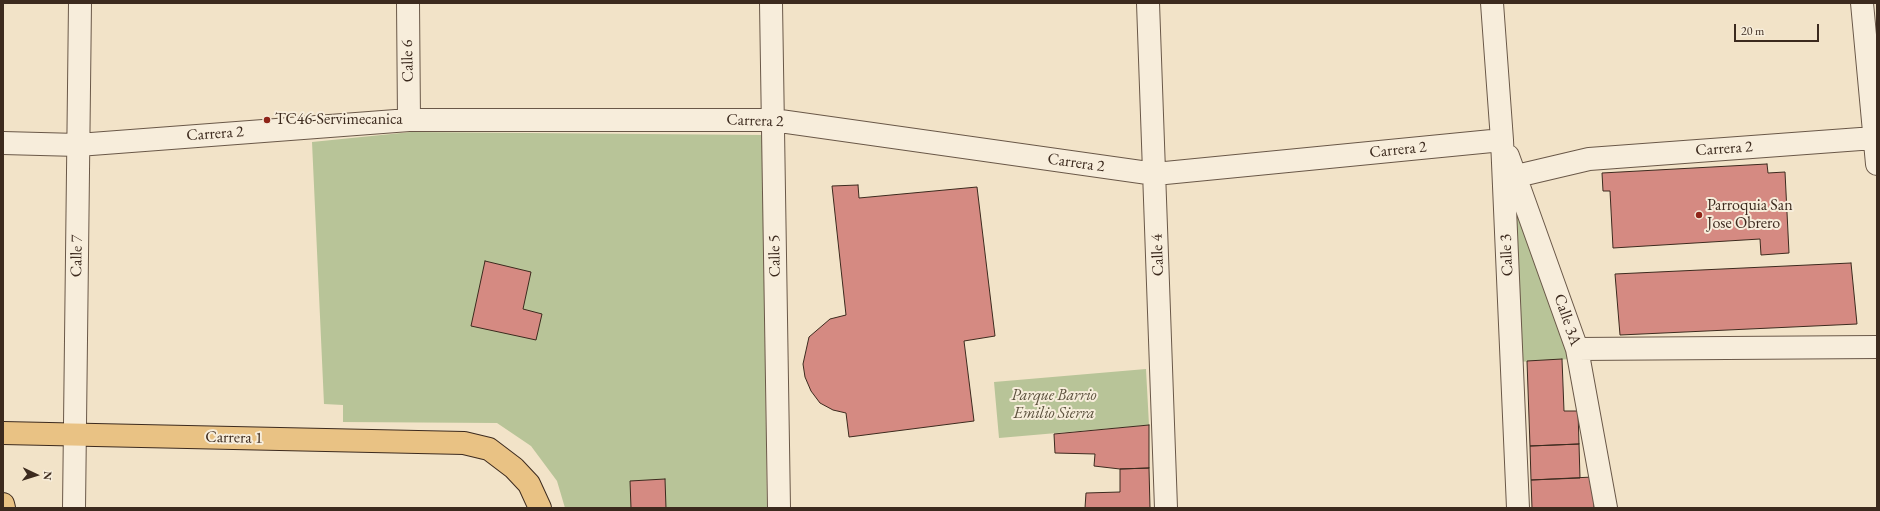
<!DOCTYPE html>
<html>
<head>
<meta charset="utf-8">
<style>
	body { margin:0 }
	#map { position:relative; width:1880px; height:511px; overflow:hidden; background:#f2e3c8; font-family:"EB Garamond",serif }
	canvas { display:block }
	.frame { position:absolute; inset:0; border:4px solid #3c2a1e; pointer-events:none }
	.north { position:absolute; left:16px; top:455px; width:40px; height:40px; -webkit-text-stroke:3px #f7eddb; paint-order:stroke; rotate:94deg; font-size:11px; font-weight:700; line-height:16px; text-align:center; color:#3c2a1e }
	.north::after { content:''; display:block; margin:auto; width:14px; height:18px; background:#3c2a1e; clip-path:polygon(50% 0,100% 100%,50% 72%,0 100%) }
	.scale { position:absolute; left:1734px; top:24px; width:85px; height:18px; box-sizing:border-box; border:2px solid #3c2a1e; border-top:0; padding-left:5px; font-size:12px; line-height:14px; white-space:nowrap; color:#3c2a1e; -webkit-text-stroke:3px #f7eddb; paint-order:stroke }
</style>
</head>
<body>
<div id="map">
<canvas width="1880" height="511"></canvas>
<div class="frame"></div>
<div class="north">N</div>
<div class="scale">20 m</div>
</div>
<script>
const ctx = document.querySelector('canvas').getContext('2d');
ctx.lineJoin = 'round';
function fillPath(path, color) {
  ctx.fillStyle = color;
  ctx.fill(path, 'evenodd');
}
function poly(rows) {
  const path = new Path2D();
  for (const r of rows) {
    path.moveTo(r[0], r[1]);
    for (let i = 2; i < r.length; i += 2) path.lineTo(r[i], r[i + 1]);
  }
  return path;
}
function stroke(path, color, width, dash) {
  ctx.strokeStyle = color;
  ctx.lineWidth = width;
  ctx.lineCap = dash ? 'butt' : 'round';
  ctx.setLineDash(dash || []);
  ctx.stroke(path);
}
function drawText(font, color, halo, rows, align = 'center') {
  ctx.font = font + ' "EB Garamond",serif';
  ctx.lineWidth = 4;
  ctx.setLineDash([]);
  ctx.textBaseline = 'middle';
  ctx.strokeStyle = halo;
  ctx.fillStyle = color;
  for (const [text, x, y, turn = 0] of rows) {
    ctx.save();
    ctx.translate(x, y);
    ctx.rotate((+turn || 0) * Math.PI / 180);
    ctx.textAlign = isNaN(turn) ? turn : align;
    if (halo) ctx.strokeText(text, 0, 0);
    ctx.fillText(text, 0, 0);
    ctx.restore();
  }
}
fillPath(poly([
	[411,132,762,135,767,508,565,508,557,481,531,446,497,423,343,422,343,405,324,404,312,142],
	[1512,187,1572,359,1517,362],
	[1146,369,1149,425,999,438,994,382]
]), '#b8c498');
const building = poly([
	[1767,164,1768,173,1785,172,1789,253,1761,255,1760,239,1613,248,1610,191,1603,191,1602,173,1767,164],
	[858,185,859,198,977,187,995,336,964,341,974,421,849,437,846,413,833,410,820,403,811,391,805,377,803,364,809,337,830,319,846,315,832,186,858,185],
	[485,261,531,272,523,309,542,314,536,340,471,326,485,261],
	[1851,263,1857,324,1620,335,1615,274,1851,263],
	[1562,359,1564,411,1578,411,1579,444,1530,446,1527,361,1562,359],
	[1149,425,1149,468,1120,469,1094,466,1095,454,1055,453,1054,434,1149,425],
	[1579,444,1580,478,1531,480,1530,446,1579,444],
	[1149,468,1150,508,1085,508,1086,493,1120,492,1120,469,1149,468],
	[1593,477,1594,508,1532,508,1531,480,1593,477],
	[665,479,666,508,631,508,630,481,665,479]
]);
fillPath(building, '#d58a82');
stroke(building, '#3c2a1e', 1);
const minor = poly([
	[408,3,409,120],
	[771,3,779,508],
	[1148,3,1166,508],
	[1492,3,1502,140,1518,508],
	[1862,3,1877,164],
	[3,143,78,145,409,120,773,120,1155,174,1502,140],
	[1508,156,1577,349,1606,508],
	[1504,179,1589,159,1874,138],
	[1577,349,1877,347],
	[74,508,80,3]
]);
const major = poly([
	[3,433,464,443,489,449,514,468,529,484,540,508],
	[3,504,4,508]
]);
stroke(minor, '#6a5848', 24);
stroke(major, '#3c2a1e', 24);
stroke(minor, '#f7eddb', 22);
stroke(major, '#e9c284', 22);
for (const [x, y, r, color] of [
	[267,120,4,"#8f2418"],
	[1699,215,4,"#8f2418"]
]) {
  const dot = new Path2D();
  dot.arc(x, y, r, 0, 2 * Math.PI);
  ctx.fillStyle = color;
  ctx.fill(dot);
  stroke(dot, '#f7eddb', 1.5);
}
drawText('16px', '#3c2a1e', '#f7eddb', [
	["Calle 6",408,61,-91],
	["Carrera 2",755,121,2],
	["Carrera 2",215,134,-4],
	["Carrera 2",1724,149,-4],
	["Carrera 2",1398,150,-6],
	["Carrera 2",1076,163,8],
	["Calle 4",1158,255,-92],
	["Calle 3",1507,255,-93],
	["Calle 7",77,256,-89],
	["Calle 5",775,256,-91],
	["Calle 3A",1567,320,71],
	["Carrera 1",234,438,1]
]);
drawText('16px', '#3c2a1e', '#f7eddb', [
	["TC46-Servimecanica",275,120],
	["Parroquia San",1707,206],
	["Jose Obrero",1707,224]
], 'left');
drawText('italic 16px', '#5b503c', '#f7eddb', [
	["Parque Barrio",1054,396],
	["Emilio Sierra",1054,414]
]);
</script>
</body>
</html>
